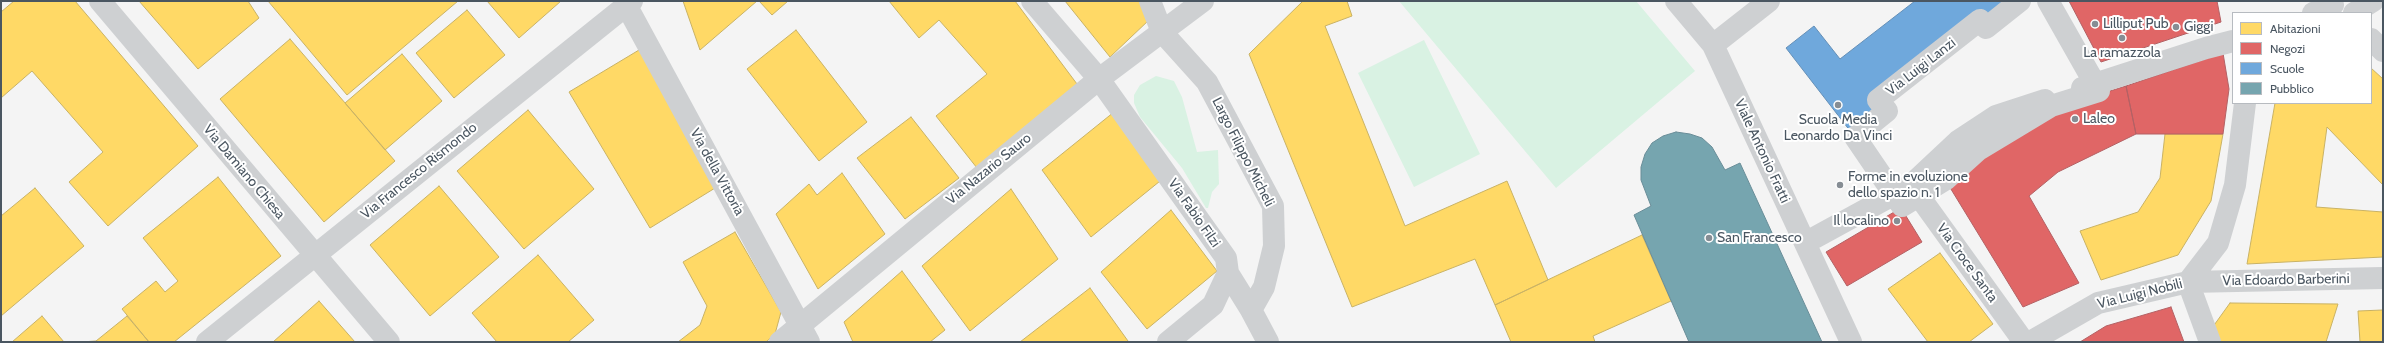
<!DOCTYPE html>
<html>
<head>
<meta charset="utf-8">
<style>
	body { margin:0 }
	#map { position:relative; width:2384px; height:343px; overflow:hidden; background:#f4f4f4; font-family:Cabin,sans-serif }
	canvas { display:block }
	.frame { position:absolute; inset:0; border:2px solid #4a5661; pointer-events:none }
	.legend { position:absolute; left:2232px; top:12px; width:140px; height:92px; box-sizing:border-box; background:#fff; border:1px solid #b7bbc0; margin:0; padding:5px 7px; list-style:none; font-size:12px; color:#4a5661 }
	.legend li { display:flex; align-items:center; gap:8px; height:20px }
	.legend b { width:20px; border:1px solid #b7bbc0 }
</style>
</head>
<body>
<div id="map">
<canvas width="2384" height="343"></canvas>
<div class="frame"></div>
<ul class="legend">
<li><b style="height:11px;background:#ffd966"></b>Abitazioni</li>
<li><b style="height:11px;background:#e06666"></b>Negozi</li>
<li><b style="height:11px;background:#6fa8dc"></b>Scuole</li>
<li><b style="height:11px;background:#76a5af"></b>Pubblico</li>
</ul>
</div>
<script>
const ctx = document.querySelector('canvas').getContext('2d');
ctx.lineJoin = 'round';
function fillPath(path, color) {
  ctx.fillStyle = color;
  ctx.fill(path, 'evenodd');
}
function poly(rows) {
  const path = new Path2D();
  for (const r of rows) {
    path.moveTo(r[0], r[1]);
    for (let i = 2; i < r.length; i += 2) path.lineTo(r[i], r[i + 1]);
  }
  return path;
}
function stroke(path, color, width, dash) {
  ctx.strokeStyle = color;
  ctx.lineWidth = width;
  ctx.lineCap = dash ? 'butt' : 'round';
  ctx.setLineDash(dash || []);
  ctx.stroke(path);
}
function drawText(font, color, halo, rows, align = 'center') {
  ctx.font = font + ' Cabin,sans-serif';
  ctx.lineWidth = 4;
  ctx.setLineDash([]);
  ctx.textBaseline = 'middle';
  ctx.strokeStyle = halo;
  ctx.fillStyle = color;
  for (const [text, x, y, turn = 0] of rows) {
    ctx.save();
    ctx.translate(x, y);
    ctx.rotate((+turn || 0) * Math.PI / 180);
    ctx.textAlign = isNaN(turn) ? turn : align;
    if (halo) ctx.strokeText(text, 0, 0);
    ctx.fillText(text, 0, 0);
    ctx.restore();
  }
}
fillPath(poly([
	[1399,1,1636,1,1695,71,1556,188],
	[1424,40,1480,154,1414,187,1358,73],
	[1156,76,1174,81,1182,97,1197,152,1218,150,1219,184,1212,192,1208,208,1206,208,1182,168,1140,117,1134,103,1134,95,1140,85]
]), '#d9f2e3');
const homes = poly([
	[14,1,75,1,198,146,108,226,69,182,103,152,32,71,1,98,1,12,14,1],
	[139,1,248,1,259,18,198,69,139,1],
	[268,1,458,1,347,95,268,1],
	[487,1,561,1,519,38,487,1],
	[683,1,757,1,700,50,683,1],
	[759,1,788,1,772,15,759,1],
	[889,1,1015,1,1077,84,977,168,936,116,987,74,939,20,919,38,889,1],
	[1065,1,1141,1,1149,20,1110,57,1065,1],
	[1303,1,1347,1,1352,16,1325,26,1405,226,1507,181,1548,280,1495,305,1475,259,1352,307,1249,54,1303,1],
	[467,10,505,55,454,98,416,53,467,10],
	[796,30,867,122,819,161,747,69,796,30],
	[290,39,395,161,324,222,220,99,290,39],
	[639,50,720,185,650,228,569,92,639,50],
	[402,54,442,101,385,150,345,103,402,54],
	[2371,68,2383,79,2383,185,2327,127,2316,207,2383,212,2383,257,2247,264,2275,103,2371,103,2371,68],
	[528,110,594,189,524,249,457,171,528,110],
	[1114,112,1165,177,1091,237,1042,170,1114,112],
	[911,117,959,178,905,219,857,158,911,117],
	[2165,134,2223,134,2211,201,2178,255,2101,280,2080,231,2138,212,2160,178,2165,134],
	[842,173,885,234,818,289,776,214,809,184,817,195,842,173],
	[218,177,281,256,174,342,149,342,122,309,156,281,165,292,178,281,143,238,218,177],
	[439,186,499,257,430,316,370,245,439,186],
	[35,188,84,246,1,316,1,216,35,188],
	[1011,189,1058,259,970,331,922,266,1011,189],
	[1171,210,1217,271,1147,329,1101,272,1171,210],
	[735,232,781,312,775,334,766,342,678,342,700,325,707,306,683,262,735,232],
	[1642,235,1671,301,1593,336,1595,342,1511,342,1495,305,1642,235],
	[1940,253,1993,324,1969,342,1928,342,1888,289,1940,253],
	[538,255,594,320,568,342,497,342,472,313,538,255],
	[902,271,945,330,930,342,853,342,844,322,902,271],
	[1090,288,1128,341,1127,342,1020,342,1090,288],
	[319,301,355,342,273,342,319,301],
	[2230,303,2338,304,2326,342,2219,342,2212,328,2230,303],
	[2383,310,2383,342,2360,342,2358,311,2383,310],
	[42,316,64,342,12,342,42,316],
	[127,316,149,342,81,342,96,341,127,316]
]);
fillPath(homes, '#ffd966');
stroke(homes, '#c9b264', 1);
const shops = poly([
	[2069,1,2217,1,2221,22,2101,62,2069,1],
	[2223,53,2229,89,2223,134,2136,134,2126,86,2223,53],
	[2126,86,2136,134,2058,172,2029,196,2079,283,2023,307,1946,181,2055,108,2126,86],
	[1901,208,1922,242,1847,286,1826,252,1901,208],
	[2171,307,2184,342,2080,342,2106,326,2171,307]
]);
fillPath(shops, '#e06666');
stroke(shops, '#b36164', 1);
const schools = poly([
	[1915,1,2019,1,1877,100,1886,111,1854,136,1786,48,1814,26,1840,59,1915,1]
]);
fillPath(schools, '#6fa8dc');
stroke(schools, '#648fb7', 1);
const public = poly([
	[1676,132,1690,134,1702,138,1712,147,1725,170,1740,163,1822,342,1689,342,1634,215,1651,206,1641,180,1641,167,1645,154,1652,143,1663,136,1676,132]
]);
fillPath(public, '#76a5af');
stroke(public, '#698d98', 1);
stroke(poly([
	[100,1,389,342],
	[624,1,809,342],
	[1032,1,1099,79,1226,258,1228,273,1213,305,1168,342],
	[1150,1,1162,32,1207,82,1273,206,1274,246,1264,287,1251,310,1268,342],
	[1676,1,1713,45,1851,342],
	[2020,1,1986,28,1980,20,1878,100,1887,111,1855,137,1902,206,1946,179,1978,150,2051,106,2099,91,2048,1],
	[2313,13,2333,5],
	[2354,13,2373,1],
	[2371,39,2383,51],
	[1713,45,1769,1],
	[2082,88,2206,48,2233,41],
	[1911,185,2024,342],
	[1805,243,1911,185,1958,141,1996,116,2045,100],
	[1228,273,1251,310],
	[2188,282,2218,243,2235,185,2245,103],
	[2188,282,2210,342],
	[207,342,632,1],
	[780,342,1099,79,1203,1],
	[2030,342,2098,303,2188,282,2383,278]
]), '#ced0d2', 22);
for (const [x, y, r, color] of [
	[2095,24,4,"#868d94"],
	[2176,27,4,"#868d94"],
	[2122,38,4,"#868d94"],
	[1838,105,4,"#868d94"],
	[2075,119,4,"#868d94"],
	[1840,185,4,"#868d94"],
	[1897,221,4,"#868d94"],
	[1709,238,4,"#868d94"]
]) {
  const dot = new Path2D();
  dot.arc(x, y, r, 0, 2 * Math.PI);
  ctx.fillStyle = color;
  ctx.fill(dot);
  stroke(dot, '#fff', 1.5);
}
drawText('14px', '#4a5661', '#fff', [
	["Lilliput Pub",2103,24],
	["Giggi",2184,27],
	["La ramazzola",2122,53,"center"],
	["Laleo",2083,119],
	["Scuola Media",1838,120,"center"],
	["Leonardo Da Vinci",1838,136,"center"],
	["Forme in evoluzione",1848,177],
	["dello spazio n. 1",1848,193],
	["Il localino",1889,221,"right"],
	["San Francesco",1717,238]
], 'left');
drawText('14px', '#4a5661', '#fff', [
	["Via Luigi Lanzi",1921,67,-38],
	["Viale Antonio Fratti",1762,151,65],
	["Largo Filippo Micheli",1243,152,63],
	["Via Nazario Sauro",989,169,-39],
	["Via Francesco Rismondo",419,171,-39],
	["Via Damiano Chiesa",244,172,50],
	["Via della Vittoria",717,172,61],
	["Via Fabio Filzi",1194,213,55],
	["Via Croce Santa",1967,263,54],
	["Via Edoardo Barberini",2286,280,-1],
	["Via Luigi Nobili",2140,294,-14]
]);
</script>
</body>
</html>
